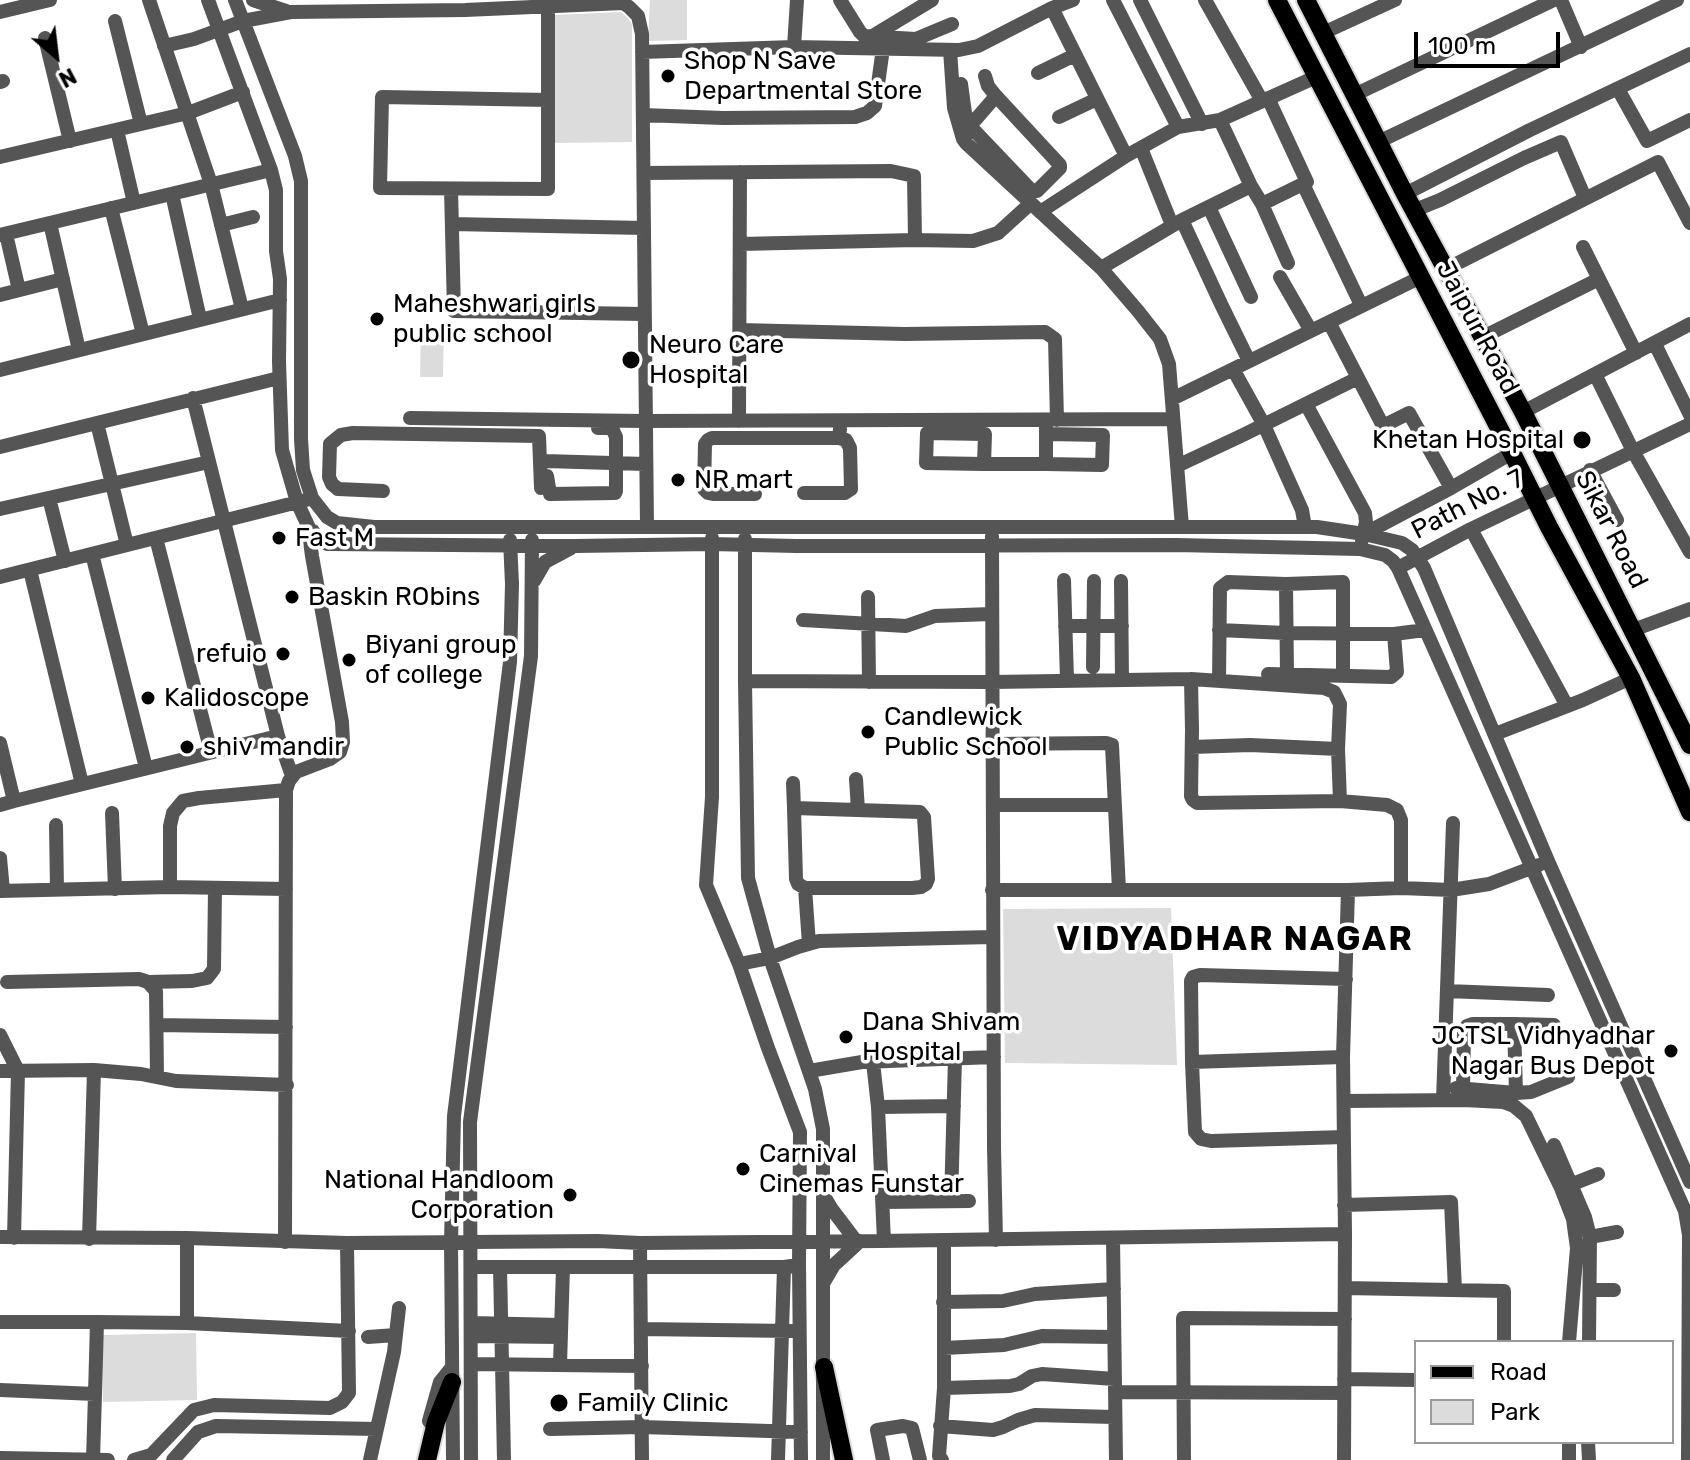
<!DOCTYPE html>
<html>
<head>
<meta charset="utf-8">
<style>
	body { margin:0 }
	#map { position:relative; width:1690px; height:1460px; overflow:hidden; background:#fff; font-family:Rubik,sans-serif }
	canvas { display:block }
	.legend { position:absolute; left:1414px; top:1340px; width:260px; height:104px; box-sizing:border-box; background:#fff; border:2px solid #999; margin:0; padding:10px 14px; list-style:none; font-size:24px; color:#000 }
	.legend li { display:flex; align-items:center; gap:16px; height:40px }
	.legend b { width:40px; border:2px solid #999 }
	.north { position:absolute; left:16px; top:16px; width:80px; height:80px; -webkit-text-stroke:6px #fff; paint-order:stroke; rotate:152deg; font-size:22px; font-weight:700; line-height:32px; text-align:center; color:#000 }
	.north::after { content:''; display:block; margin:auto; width:28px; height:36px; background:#000; clip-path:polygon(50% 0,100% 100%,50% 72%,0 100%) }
	.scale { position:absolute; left:1414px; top:32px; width:146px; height:36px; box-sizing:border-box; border:4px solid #000; border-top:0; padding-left:10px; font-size:24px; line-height:28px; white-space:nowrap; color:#000; -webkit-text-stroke:6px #fff; paint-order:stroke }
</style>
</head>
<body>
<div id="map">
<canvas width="1690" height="1460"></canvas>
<ul class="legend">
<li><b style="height:10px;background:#000"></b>Road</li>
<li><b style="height:22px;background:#dcdcdc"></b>Park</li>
</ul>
<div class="north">N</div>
<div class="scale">100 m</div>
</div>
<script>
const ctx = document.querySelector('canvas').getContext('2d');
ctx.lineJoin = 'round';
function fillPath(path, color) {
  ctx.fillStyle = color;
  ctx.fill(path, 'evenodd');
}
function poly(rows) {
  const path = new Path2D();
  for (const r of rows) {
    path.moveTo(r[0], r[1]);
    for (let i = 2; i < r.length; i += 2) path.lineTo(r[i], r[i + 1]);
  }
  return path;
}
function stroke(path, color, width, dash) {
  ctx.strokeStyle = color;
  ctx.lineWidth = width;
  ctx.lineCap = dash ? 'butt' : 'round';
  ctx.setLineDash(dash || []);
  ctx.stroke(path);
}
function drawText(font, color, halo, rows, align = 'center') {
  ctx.font = font + ' Rubik,sans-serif';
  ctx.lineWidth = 7;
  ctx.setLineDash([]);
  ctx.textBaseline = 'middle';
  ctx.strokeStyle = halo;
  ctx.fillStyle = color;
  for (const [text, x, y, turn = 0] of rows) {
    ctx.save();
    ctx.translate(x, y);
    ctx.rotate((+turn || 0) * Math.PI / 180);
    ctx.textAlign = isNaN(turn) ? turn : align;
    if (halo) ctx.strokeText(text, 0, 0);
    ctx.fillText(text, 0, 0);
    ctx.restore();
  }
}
fillPath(poly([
	[650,0,687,0,687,40,648,41],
	[621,12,627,17,632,24,632,142,555,143,555,15],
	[421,329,444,329,443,377,420,377],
	[1171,908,1177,1065,1005,1063,1003,909],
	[196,1333,197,1400,103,1402,102,1335]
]), '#dcdcdc');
const major = poly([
	[1277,0,1512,453,1549,527,1631,678,1690,812],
	[1306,0,1405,194,1523,412,1690,745],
	[824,1367,844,1460],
	[427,1460,436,1422,452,1382]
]);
stroke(major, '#dbdbdb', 22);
stroke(poly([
	[149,0,211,184,242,309],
	[208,0,271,170,276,190,276,251,280,279,279,361,282,450,297,502,311,532,318,539,327,544,575,546,712,544,796,546,1176,545,1360,549,1385,555,1393,561,1398,568,1685,1211,1689,1235,1688,1460],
	[235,0,295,156,301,181,301,439,303,470,312,498,327,517,337,523,374,527,1317,527,1364,534,1402,543,1412,550,1424,568,1548,861,1690,1182],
	[253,0,286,11],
	[840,0,860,32,864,36,916,39,952,24],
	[1113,0,1178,127],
	[1140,0,1202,124],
	[1205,0,1262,101],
	[1561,0,1581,47],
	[548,6,548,189,380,188,382,97,548,100],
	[1052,8,1126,156],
	[0,12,50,0],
	[115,21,141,124],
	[1323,33,1395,0],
	[871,37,932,0],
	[45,38,70,141],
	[164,46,194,39,243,21,291,12,465,10,623,3,629,7,638,16,642,34,647,527],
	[794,47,797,0],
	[950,50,954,108,963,139,966,143,1101,268,1138,311,1160,339,1169,364,1182,527],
	[642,52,794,47,959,50,978,46,1052,8,1073,0],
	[1038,73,1075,55],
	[0,82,3,81],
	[961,84,965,113,970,126,1032,191,1037,191,1060,168,1060,165,996,96,988,86,985,76],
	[1618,89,1647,141,1690,120],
	[1354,95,1554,0],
	[643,115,723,118,855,117,867,113,875,106,883,48],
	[1059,117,1097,99],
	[1220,120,1251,186,1262,204,1307,182,1268,98],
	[117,130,134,203],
	[968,134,970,126,996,96],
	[1378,142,1677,0],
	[1141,148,1172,225],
	[0,157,188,113,243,92],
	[644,173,891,171,914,176,915,240,740,244],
	[1303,184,1361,305],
	[451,189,454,311,644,314],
	[172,194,200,319],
	[1405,194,1530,130,1690,54],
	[1262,204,1288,263],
	[1209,207,1251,297],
	[111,208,143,334],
	[1415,210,1440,200,1524,158,1561,142,1585,198],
	[1040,212,1126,156,1178,127,1220,120,1316,77],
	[1182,220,1221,304,1249,361],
	[50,223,79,350],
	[452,224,644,228],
	[221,225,253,217],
	[6,234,19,290],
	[0,235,271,170],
	[915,240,973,241,998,233,1031,203],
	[1583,247,1636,353],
	[1101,268,1182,220,1251,186],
	[1446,269,1658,162,1690,223],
	[1280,277,1311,331],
	[0,295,63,279],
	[1329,322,1383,426,1409,413,1451,488],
	[740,330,905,334,1045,332,1055,339,1057,420],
	[1483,337,1599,279],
	[1655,344,1690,415],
	[1233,369,1264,425,1302,510,1305,527],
	[0,370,280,300],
	[1595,374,1633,451,1690,552],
	[193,398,278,736],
	[1172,399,1421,277],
	[1306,404,1365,513,1366,522,1362,540],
	[1523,412,1690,324],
	[410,418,644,421,1173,419],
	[739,421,740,172],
	[97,423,127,545],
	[0,447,279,378],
	[545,461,645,464],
	[984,464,926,463,927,433,985,434,984,464,1046,464,1046,420],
	[1046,464,1102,465,1103,435,1046,434],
	[1177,466,1243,435,1358,378],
	[1590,470,1617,520],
	[547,476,550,494,615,493,616,491,616,437,612,428,598,428],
	[383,491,338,489,332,484,329,477,330,444,341,435,353,433,539,436,541,488],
	[804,493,845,493,851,489,850,448,846,440,839,438,840,429],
	[755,494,713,494,708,493,704,489,705,444,708,440,712,438,839,438],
	[49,498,65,561],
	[0,509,209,462],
	[1471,529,1567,706],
	[1364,534,1451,488,1512,453],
	[992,536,994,1147,996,1240],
	[156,538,211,752],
	[712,538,712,797,706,885,739,964,768,1048,800,1132,799,1265,801,1460],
	[745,539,745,681,748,878,770,958,815,1089,823,1129,823,1460],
	[92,554,146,768],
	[1398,568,1471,529,1690,424],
	[30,570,82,784],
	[0,577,306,500],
	[1064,580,1067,680],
	[534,581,545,562,571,548],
	[1121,581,1122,680],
	[1286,584,1287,675],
	[868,597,869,682],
	[803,620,906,626,935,616,991,614],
	[1065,626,1122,626],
	[1219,630,1285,633,1394,634,1425,630],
	[1633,630,1690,609],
	[1093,667,1094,581],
	[1268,674,1391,677,1397,672,1394,634],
	[1191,679,1192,730,1191,796,1193,800,1197,803,1340,801,1387,805,1397,810,1401,820,1401,888],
	[745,681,992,682,1191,679,1324,688,1334,692,1340,704,1338,749,1340,801],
	[1219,681,1220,588,1228,582,1286,584,1343,582,1343,676],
	[1495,734,1583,700,1631,678],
	[0,743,14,801,0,805],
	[991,744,1106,743,1112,745,1119,890],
	[1192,747,1250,745,1338,749],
	[856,779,858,810],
	[793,783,794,808],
	[14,801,278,736,292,776],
	[993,805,1114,805],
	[794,808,920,812,924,817,928,879,926,884,921,887,912,888,805,888,798,884,796,879,794,808],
	[112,813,115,889],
	[56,825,57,890],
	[0,858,3,891],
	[170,887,170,826,173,813,183,801,199,798,286,790],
	[805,888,809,944],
	[992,890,1348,890],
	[0,891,170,887,286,889],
	[739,964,770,958,798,947,819,941,992,937],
	[7,982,139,979,148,982,156,991,157,1077],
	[148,982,192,981,207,978,214,969,215,888],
	[1447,991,1548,995],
	[1514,1024,1516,1093],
	[157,1025,286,1027],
	[0,1035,18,1071,14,1238],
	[1343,1057,1192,1062,1195,1132,1201,1139,1211,1141,1344,1137],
	[873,1062,878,1107],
	[1192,1062,1191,981,1193,977,1200,975,1346,979],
	[0,1071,94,1070,141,1074,176,1081,287,1085],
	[809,1071,862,1062,994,1057],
	[1456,1088,1516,1093,1531,1092,1568,1077],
	[1463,1089,1464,1032,1467,1026,1473,1024,1514,1024,1554,1025],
	[1443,1100,1453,823],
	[1344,1101,1464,1100,1503,1102,1514,1106,1526,1116,1561,1188,1573,1219,1577,1248,1569,1342],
	[1554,1145,1585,1217,1590,1237,1589,1342],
	[1565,1187,1598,1174],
	[823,1194,831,1208,856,1241],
	[951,1201,955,1059],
	[883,1202,969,1201],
	[1344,1205,1451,1202,1455,1290],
	[0,1237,187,1238,347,1243,598,1241,640,1243,880,1241,1345,1234,1343,1057,1348,890,1401,888,1451,890,1489,884,1539,865],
	[1590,1237,1617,1232],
	[1113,1238,1116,1460],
	[89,1239,94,1070],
	[884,1241,878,1107,954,1106],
	[285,1242,286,790,289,781,296,772,330,759,340,752,343,742,342,722,312,556,310,541,313,531],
	[640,1243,642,1460],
	[471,1267,784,1267,799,1265],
	[500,1267,504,1460],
	[824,1282,834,1265,860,1241],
	[1345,1288,1504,1291,1504,1342],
	[1590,1290,1614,1290],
	[943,1302,1003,1301,1035,1294,1114,1289],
	[0,1322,97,1322,95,1394,0,1390],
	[97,1322,187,1323,349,1331],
	[187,1323,187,1238],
	[471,1323,561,1325],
	[641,1329,791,1331],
	[471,1336,561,1337],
	[368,1337,396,1335],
	[944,1348,1004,1345,1042,1336,1114,1337],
	[471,1364,642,1366],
	[560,1365,563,1267],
	[1344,1379,1416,1380],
	[944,1388,1010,1386,1019,1384,1032,1376,1042,1374,1115,1379],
	[1115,1392,1344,1393],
	[429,1421,440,1382,452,1367],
	[940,1426,993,1430,1003,1427,1018,1420,1035,1415,1114,1417],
	[550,1429,642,1427,801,1432],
	[1569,1442,1569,1460],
	[1588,1442,1589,1460],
	[0,1458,108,1460],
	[93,1460,95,1394],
	[134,1460,151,1455,194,1410,214,1405,330,1408,342,1402,349,1393,347,1243],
	[173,1460,198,1432,216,1426,377,1429],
	[370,1460,394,1352,399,1308],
	[453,1460,451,1242,454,1116,510,662,512,584,510,540],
	[471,1460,470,1122,531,656,532,540],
	[778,1460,784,1267],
	[883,1460,877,1430,903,1426,912,1428,920,1460],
	[942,1460,939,1456,944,1388,944,1240],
	[1184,1460,1183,1318,1345,1319],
	[1344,1460,1345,1234]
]), '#555', 14);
stroke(major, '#000', 18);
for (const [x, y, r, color] of [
	[668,76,8,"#000"],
	[377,319,8,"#000"],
	[631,360,10,"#000"],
	[1582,440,10,"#000"],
	[678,480,8,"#000"],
	[279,538,8,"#000"],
	[292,597,8,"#000"],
	[283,654,8,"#000"],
	[349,660,8,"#000"],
	[148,698,8,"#000"],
	[868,732,8,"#000"],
	[187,747,8,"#000"],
	[846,1037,8,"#000"],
	[1671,1051,8,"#000"],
	[743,1169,8,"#000"],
	[570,1195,8,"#000"],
	[559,1403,10,"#000"]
]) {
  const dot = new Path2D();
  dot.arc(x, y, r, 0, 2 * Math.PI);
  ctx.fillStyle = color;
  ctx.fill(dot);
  stroke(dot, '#fff', 3);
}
drawText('26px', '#000', '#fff', [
	["Shop N Save",684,61],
	["Departmental Store",684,91],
	["Maheshwari girls",393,304],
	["public school",393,334],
	["Neuro Care",649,345],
	["Hospital",649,375],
	["Khetan Hospital",1564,440,"right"],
	["NR mart",694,480],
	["Fast M",295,538],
	["Baskin RObins",308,597],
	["Biyani group",365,645],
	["of college",365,675],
	["refuio",267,654,"right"],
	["Kalidoscope",164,698],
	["Candlewick",884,717],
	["Public School",884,747],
	["shiv mandir",203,747],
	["Dana Shivam",862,1022],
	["Hospital",862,1052],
	["JCTSL Vidhyadhar",1655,1036,"right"],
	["Nagar Bus Depot",1655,1066,"right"],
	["Carnival",759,1154],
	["Cinemas Funstar",759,1184],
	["National Handloom",554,1180,"right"],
	["Corporation",554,1210,"right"],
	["Family Clinic",577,1403]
], 'left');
drawText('26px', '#000', '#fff', [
	["Jaipur Road",1477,328,62],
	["Path No. 7",1468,505,-27],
	["Sikar Road",1611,530,63]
]);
ctx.letterSpacing = '2px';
drawText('bold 34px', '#000', '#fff', [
	["VIDYADHAR NAGAR",1235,940]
]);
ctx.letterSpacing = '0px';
</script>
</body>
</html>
